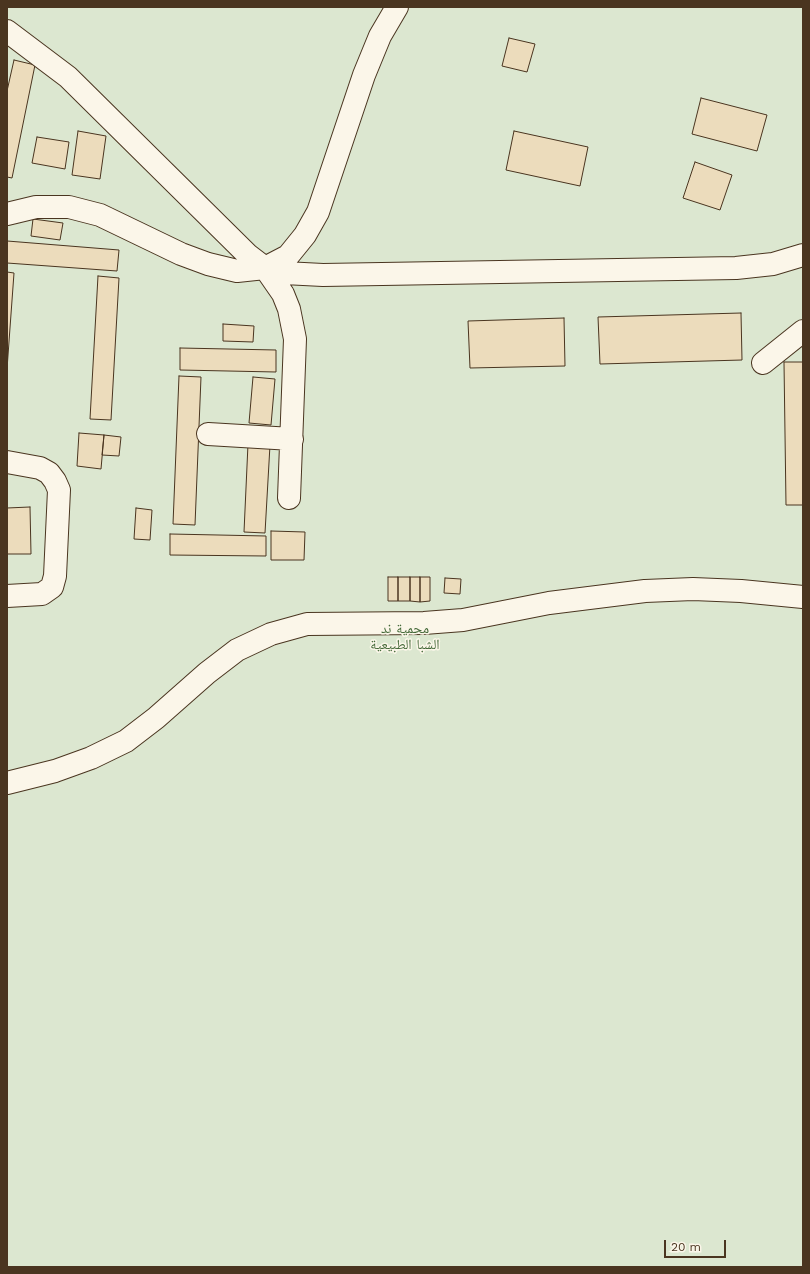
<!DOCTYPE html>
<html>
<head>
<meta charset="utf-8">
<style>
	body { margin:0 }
	#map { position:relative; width:810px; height:1274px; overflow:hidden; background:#fbf6e9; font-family:"Work Sans",sans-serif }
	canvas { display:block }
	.frame { position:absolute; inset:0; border:8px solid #4a3520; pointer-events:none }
	.scale { position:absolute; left:664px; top:1240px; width:62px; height:18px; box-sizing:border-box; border:2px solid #4a3520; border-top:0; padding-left:5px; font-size:12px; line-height:14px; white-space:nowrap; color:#4a3520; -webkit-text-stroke:3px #fbf6e9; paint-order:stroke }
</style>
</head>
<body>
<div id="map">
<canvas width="810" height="1274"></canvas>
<div class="frame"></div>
<div class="scale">20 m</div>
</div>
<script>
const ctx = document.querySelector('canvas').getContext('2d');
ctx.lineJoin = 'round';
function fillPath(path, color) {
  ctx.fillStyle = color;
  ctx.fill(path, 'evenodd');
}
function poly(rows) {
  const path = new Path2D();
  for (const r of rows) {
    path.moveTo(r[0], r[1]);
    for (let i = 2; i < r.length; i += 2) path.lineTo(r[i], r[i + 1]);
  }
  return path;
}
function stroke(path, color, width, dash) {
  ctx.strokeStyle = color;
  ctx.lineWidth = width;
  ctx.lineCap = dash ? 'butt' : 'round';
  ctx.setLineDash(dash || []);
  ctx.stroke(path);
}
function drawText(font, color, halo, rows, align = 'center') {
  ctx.font = font + ' "Work Sans","Noto Naskh Arabic",sans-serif';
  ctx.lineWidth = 3;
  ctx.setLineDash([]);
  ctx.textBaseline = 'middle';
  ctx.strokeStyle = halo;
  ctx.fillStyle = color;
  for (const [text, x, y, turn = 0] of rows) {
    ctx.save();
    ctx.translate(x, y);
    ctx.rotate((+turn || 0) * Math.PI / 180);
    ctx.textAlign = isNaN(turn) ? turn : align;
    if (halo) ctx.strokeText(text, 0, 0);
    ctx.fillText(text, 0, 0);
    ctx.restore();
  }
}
const green = poly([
	[7,7,803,7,803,1267,7,1267,7,7]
]);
fillPath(green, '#dce7d0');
stroke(green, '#887966', 1);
const building = poly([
	[509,38,535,44,527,72,502,66,509,38],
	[14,60,35,65,12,178,7,177,7,91,14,60],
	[701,98,767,115,757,151,692,134,701,98],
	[78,131,106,136,100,179,72,175,78,131],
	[514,131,588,147,580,186,506,170,514,131],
	[37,137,69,142,65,169,32,163,37,137],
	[695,162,732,175,720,210,683,198,695,162],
	[33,219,63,223,60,240,31,236,33,219],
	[7,241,119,250,117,271,7,263,7,241],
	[7,272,14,273,7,369,7,272],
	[98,276,119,278,111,420,90,419,98,276],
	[741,313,742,360,600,364,598,317,741,313],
	[564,318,565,366,470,368,468,321,564,318],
	[223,324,254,326,253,342,223,341,223,324],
	[180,348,276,350,276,372,180,370,180,348],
	[784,362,803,362,803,505,786,505,784,362],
	[179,376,201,377,195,525,173,524,179,376],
	[253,377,275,379,271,425,249,423,253,377],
	[79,433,104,435,101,469,77,466,79,433],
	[104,435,121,437,119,456,102,455,104,435],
	[248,444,270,445,265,533,244,532,248,444],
	[30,507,31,554,7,554,7,508,30,507],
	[136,508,152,510,150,540,134,539,136,508],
	[271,531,305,532,304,560,271,560,271,531],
	[170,534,266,536,266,556,170,555,170,534],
	[388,577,398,577,398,601,388,601,388,577],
	[398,577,410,577,410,601,398,601,398,577],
	[410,577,420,577,420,602,410,601,410,577],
	[420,577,430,577,430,601,420,602,420,577],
	[445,578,461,579,460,594,444,593,445,578]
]);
fillPath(building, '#ecdcbc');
stroke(building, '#4a3520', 1);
const minor = poly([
	[7,31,68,77,248,255,265,268,284,273,323,275,736,268,773,264,803,255],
	[7,214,36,207,69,207,100,215,181,254,208,264,237,271,265,268,288,256,305,235,318,212,364,75,380,36,397,7],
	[265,268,283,294,289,309,295,339,289,498],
	[763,363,803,331],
	[208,434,292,439],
	[7,462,40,468,49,473,55,481,59,490,55,576,52,587,42,594,7,596],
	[7,783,55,771,91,758,126,741,156,718,207,673,237,650,271,634,307,624,424,623,463,620,549,603,645,591,693,589,741,591,803,597]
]);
stroke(minor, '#4a3520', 24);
stroke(minor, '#fbf6e9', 22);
drawText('14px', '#436837', '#fbf6e9', [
	["محمية ند",405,629],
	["الشبا الطبيعية",405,645]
]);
</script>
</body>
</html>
